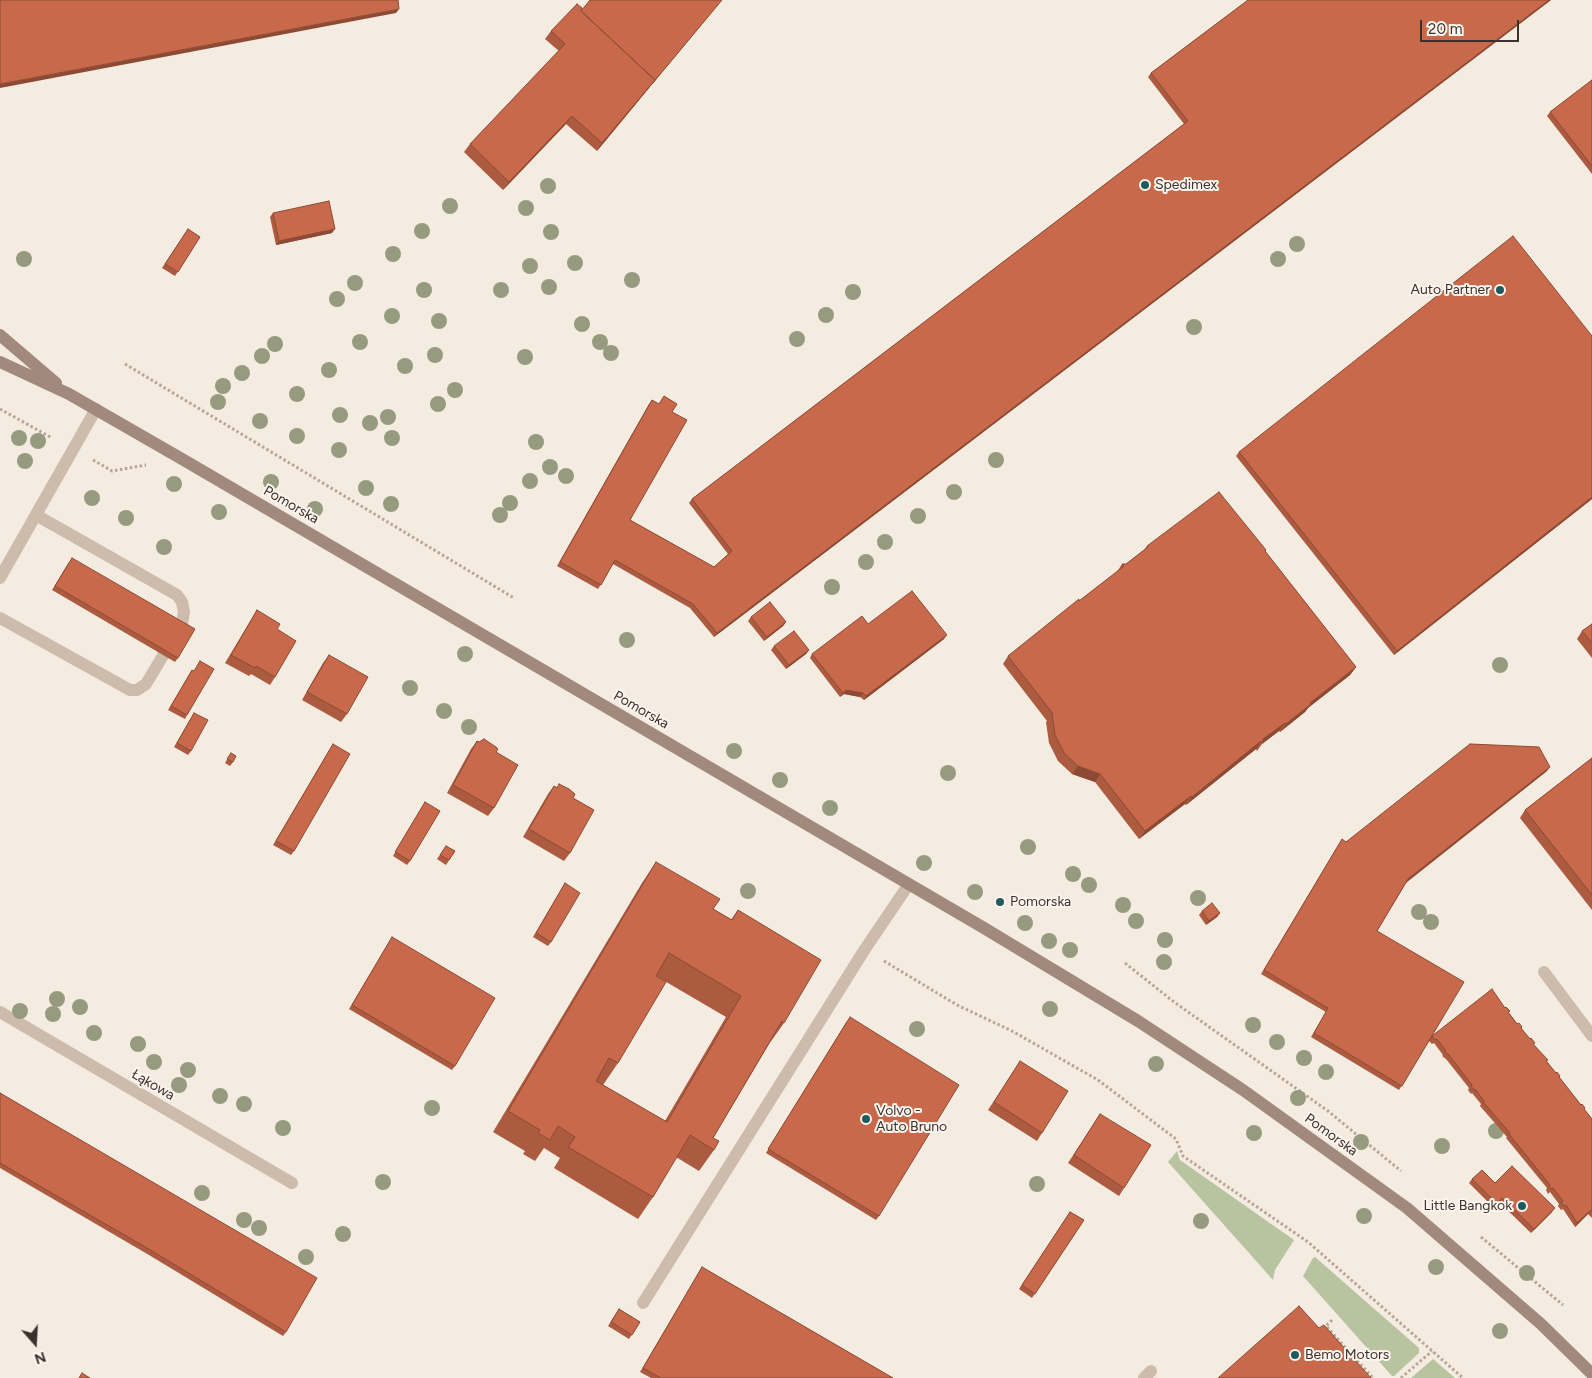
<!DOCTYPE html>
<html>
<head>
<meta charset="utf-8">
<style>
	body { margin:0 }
	#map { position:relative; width:1592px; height:1378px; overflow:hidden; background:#f4ebe1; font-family:Figtree,sans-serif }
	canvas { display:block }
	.north { position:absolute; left:10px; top:1318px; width:50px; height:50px; -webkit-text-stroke:4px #fbf5ee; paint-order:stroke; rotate:161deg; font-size:14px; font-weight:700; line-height:20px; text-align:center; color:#3b302b }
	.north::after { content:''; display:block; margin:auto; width:18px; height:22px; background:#3b302b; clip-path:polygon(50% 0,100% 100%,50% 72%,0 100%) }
	.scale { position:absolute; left:1420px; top:20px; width:99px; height:22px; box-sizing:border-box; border:2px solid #3b302b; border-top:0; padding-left:6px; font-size:15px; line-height:18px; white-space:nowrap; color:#3b302b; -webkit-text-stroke:4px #fbf5ee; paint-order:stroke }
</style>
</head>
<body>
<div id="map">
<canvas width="1592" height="1378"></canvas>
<div class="north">N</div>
<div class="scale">20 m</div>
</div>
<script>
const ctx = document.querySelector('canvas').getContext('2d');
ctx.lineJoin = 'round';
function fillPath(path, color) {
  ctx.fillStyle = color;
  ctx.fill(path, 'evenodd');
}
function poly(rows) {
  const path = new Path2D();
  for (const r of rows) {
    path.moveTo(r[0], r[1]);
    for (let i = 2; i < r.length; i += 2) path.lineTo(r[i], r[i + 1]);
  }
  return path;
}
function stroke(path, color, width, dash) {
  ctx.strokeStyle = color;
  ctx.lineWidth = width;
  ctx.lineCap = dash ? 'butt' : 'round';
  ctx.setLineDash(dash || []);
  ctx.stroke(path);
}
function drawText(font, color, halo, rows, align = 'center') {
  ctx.font = font + ' Figtree,sans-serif';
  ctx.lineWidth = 4;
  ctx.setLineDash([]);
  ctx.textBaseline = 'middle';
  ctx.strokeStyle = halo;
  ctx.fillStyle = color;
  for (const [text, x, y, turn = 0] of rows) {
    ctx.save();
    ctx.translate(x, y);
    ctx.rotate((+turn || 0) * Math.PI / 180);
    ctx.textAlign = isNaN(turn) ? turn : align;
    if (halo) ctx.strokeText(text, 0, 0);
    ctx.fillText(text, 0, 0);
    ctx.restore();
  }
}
fillPath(poly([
	[1177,1151,1180,1160,1294,1240,1275,1270,1273,1280,1168,1162],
	[1315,1257,1419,1348,1419,1353,1394,1376,1392,1376,1303,1276,1313,1258],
	[1433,1359,1455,1378,1411,1378]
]), '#b8c4a0');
stroke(poly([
	[125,364,514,598],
	[0,409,52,438],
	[93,460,112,471,146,465],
	[884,961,957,1005,1012,1031,1098,1080,1176,1139,1183,1156,1308,1242,1463,1378],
	[1125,963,1174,1002,1328,1111,1401,1171],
	[1481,1237,1563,1305],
	[1332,1320,1326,1326,1373,1378],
	[1401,1378,1432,1351]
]), '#b9a596', 3, [2.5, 2.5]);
stroke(poly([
	[0,578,96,409],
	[0,618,130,690,137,690,146,684,182,624,184,612,182,602,177,595,36,515],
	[1544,972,1592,1036],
	[0,1012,292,1183],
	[643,1303,865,949,909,884],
	[1144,1378,1151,1371]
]), '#cdbbac', 12);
stroke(poly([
	[0,335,56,383],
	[0,362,69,394,182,459,984,928,1138,1021,1243,1090,1407,1208,1541,1324,1592,1374]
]), '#a18a7d', 12);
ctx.fillStyle = '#969b7f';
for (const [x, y] of [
	[548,186],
	[450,206],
	[526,208],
	[422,231],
	[551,232],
	[1297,244],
	[393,254],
	[24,259],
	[1278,259],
	[575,263],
	[530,266],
	[632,280],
	[355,283],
	[549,287],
	[424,290],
	[501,290],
	[853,292],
	[337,299],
	[826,315],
	[392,316],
	[439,321],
	[582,324],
	[1194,327],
	[797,339],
	[360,342],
	[600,342],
	[275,344],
	[611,353],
	[435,355],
	[262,356],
	[525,357],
	[405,366],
	[329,370],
	[242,373],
	[223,386],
	[455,390],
	[297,394],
	[218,402],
	[438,404],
	[340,415],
	[388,417],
	[260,421],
	[370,423],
	[297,436],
	[19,438],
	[392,438],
	[38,441],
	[536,442],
	[339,450],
	[996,460],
	[25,461],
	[550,467],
	[566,476],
	[530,481],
	[271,482],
	[174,484],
	[366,488],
	[954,492],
	[92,498],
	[510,503],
	[391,504],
	[315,509],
	[219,512],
	[500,515],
	[918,516],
	[126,518],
	[885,542],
	[164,547],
	[866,562],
	[832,587],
	[627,640],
	[465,654],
	[1500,665],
	[410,688],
	[444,711],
	[469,727],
	[734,751],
	[948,773],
	[780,780],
	[830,808],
	[1028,847],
	[924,863],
	[1073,874],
	[1089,885],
	[748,891],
	[975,892],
	[1198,898],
	[1123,905],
	[1419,912],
	[1136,921],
	[1431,922],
	[1025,923],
	[1165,940],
	[1049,941],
	[1070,950],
	[1164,962],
	[57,999],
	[80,1007],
	[1050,1009],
	[20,1011],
	[53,1014],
	[1253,1025],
	[917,1029],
	[94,1033],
	[1277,1042],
	[138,1044],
	[1304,1058],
	[154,1062],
	[1156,1064],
	[188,1070],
	[1326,1072],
	[179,1085],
	[220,1096],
	[1298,1098],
	[244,1104],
	[432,1108],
	[283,1128],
	[1496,1131],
	[1254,1133],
	[1361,1142],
	[1442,1146],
	[383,1182],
	[1037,1184],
	[202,1193],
	[1364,1216],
	[244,1220],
	[1201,1221],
	[259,1228],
	[343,1234],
	[306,1257],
	[1436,1267],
	[1527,1273],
	[1500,1331]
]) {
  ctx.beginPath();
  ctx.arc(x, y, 8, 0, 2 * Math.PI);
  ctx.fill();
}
fillPath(poly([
	[1248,0,1551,0,714,637,690,608,613,564,598,589,557,566,649,404,652,400,659,404,664,396,672,412,630,520,714,567,728,554,689,503,692,499,1184,124,1148,77,1151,73],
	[551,31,649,88,597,151,566,124,503,190,464,152,470,144,559,51,545,39],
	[1592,80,1592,174,1547,116,1550,112],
	[273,213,332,233,276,245,270,217],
	[188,229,200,237,175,276,162,268],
	[1239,452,1592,499,1394,655,1236,456],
	[1147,546,1266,550,1265,551,1356,667,1350,675,1308,708,1305,712,1280,732,1279,731,1262,744,1257,751,1256,749,1186,805,1185,804,1139,839,1095,782,1072,774,1058,761,1049,743,1046,722,1047,721,1003,664,1008,656,1117,572,1122,564,1126,564,1144,550],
	[69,562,178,658,175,662,52,590],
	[257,610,277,629,275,677,270,685,251,674,249,676,225,663],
	[751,617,786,622,783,626,764,641,748,621],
	[868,624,944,639,864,700,860,697,844,694,840,697,810,658,812,654],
	[1592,624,1592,658,1577,639,1582,631],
	[774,646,809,650,806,654,786,669,771,650],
	[329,655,347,714,341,722,302,700,323,663],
	[192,670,187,715,185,719,168,710],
	[194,713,191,751,188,755,174,747],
	[477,741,496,752,494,808,488,816,447,793,471,749],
	[333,744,294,851,291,855,273,845],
	[231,753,233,762,230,766,225,763],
	[1592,758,1592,910,1520,818,1525,810],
	[1547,771,1406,883,1377,931,1432,1036,1509,1013,1592,1119,1592,1218,1588,1214,1575,1227,1563,1209,1561,1210,1558,1206,1559,1204,1550,1192,1548,1194,1546,1190,1547,1188,1506,1138,1507,1137,1480,1106,1481,1104,1472,1093,1471,1094,1468,1090,1469,1088,1446,1059,1442,1056,1443,1055,1434,1043,1432,1044,1429,1041,1399,1090,1311,1037,1326,1012,1261,974,1339,844],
	[554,786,573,798,570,853,564,861,523,837,548,794],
	[425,802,410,861,407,865,393,856],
	[446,846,455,851,446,865,437,859],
	[656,862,713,909,731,920,738,910,784,1023,769,1044,713,1138,714,1150,699,1171,676,1157,653,1197,638,1219,554,1168,560,1158,544,1148,535,1161,523,1154,525,1151,493,1132,642,883],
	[656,976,726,1017,665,1121,596,1081,603,1085,618,1063],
	[565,883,551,942,548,946,533,937],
	[1202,911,1220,913,1217,917,1206,925,1199,915],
	[392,937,455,1066,452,1070,349,1009],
	[847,1021,879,1216,876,1220,766,1153],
	[1015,1069,1042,1133,1037,1141,988,1110],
	[0,1093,286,1332,283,1336,149,1255,0,1168],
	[1100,1114,1124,1188,1119,1196,1068,1163],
	[1472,1179,1495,1183,1552,1212,1531,1233,1499,1202,1494,1208,1469,1183],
	[1070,1212,1084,1220,1032,1298,1019,1289],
	[702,1267,893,1378,651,1378,640,1372],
	[619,1309,640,1322,629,1339,608,1326]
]), '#ac5a40');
fillPath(poly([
	[722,0,649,88,597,151,602,143],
	[1549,0,1551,0,714,637,717,633],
	[399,9,396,13,0,88,0,84],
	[572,116,566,124,503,190,509,182],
	[335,229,332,233,276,245,279,241],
	[1592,497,1592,499,1394,655,1397,651],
	[786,622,783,626,764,641,767,637],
	[947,635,944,639,864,700,866,696],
	[809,650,806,654,786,669,789,665],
	[1356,667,1350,675,1308,708,1305,712,1280,732,1286,724,1310,703],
	[846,690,863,693,860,697,844,694,840,697,843,693],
	[1285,723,1279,731,1262,744,1263,739],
	[1261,741,1256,749,1186,805,1192,797],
	[1078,766,1100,774,1095,782,1072,774],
	[1550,767,1547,771,1405,883,1408,879],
	[1191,796,1185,804,1139,839,1145,831],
	[1220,913,1217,917,1206,925,1209,921],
	[1555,1208,1552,1212,1531,1233,1534,1229],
	[1591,1210,1588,1214,1575,1227,1577,1223]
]), '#8c4a34');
const building = poly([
	[0,0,398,0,399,9,0,84,0,0],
	[590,0,722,0,652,84,655,80,581,11,590,0],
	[1248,0,1549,0,717,633,693,604,615,560,601,585,560,562,652,400,659,404,664,396,677,404,672,412,687,420,630,520,714,567,732,551,692,499,1188,121,1151,73,1248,0],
	[577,4,582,8,581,11,655,80,602,143,572,116,509,182,470,144,565,44,551,31,577,4],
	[1592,80,1592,166,1550,112,1592,80],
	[329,201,335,229,279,241,273,213,329,201],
	[188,229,200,237,178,272,165,264,188,229],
	[1513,236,1592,336,1592,497,1397,651,1239,452,1513,236],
	[1219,492,1266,550,1265,551,1356,667,1310,703,1311,704,1286,724,1285,723,1263,739,1263,743,1261,741,1192,797,1191,796,1145,831,1100,774,1078,766,1064,753,1055,735,1052,714,1053,714,1008,656,1079,599,1079,601,1124,566,1122,564,1126,564,1148,547,1147,546,1219,492],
	[72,558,195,629,178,658,55,586,72,558],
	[912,591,947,635,866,696,863,693,846,690,843,693,812,654,862,616,868,624,912,591],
	[770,602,786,622,767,637,751,617,770,602],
	[257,610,280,624,277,629,296,641,275,677,256,666,255,668,231,655,257,610],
	[1592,624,1592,643,1582,631,1592,624],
	[794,631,809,650,789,665,774,646,794,631],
	[329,655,368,677,347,714,307,692,329,655],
	[200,661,214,669,187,715,171,706,192,670,194,671,200,661],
	[194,713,208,720,191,751,177,743,194,713],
	[484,739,496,747,498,749,496,752,518,765,494,808,453,785,477,741,479,742,484,739],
	[333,744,350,754,294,851,276,841,333,744],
	[1470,744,1539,747,1550,767,1408,879,1377,931,1464,982,1402,1086,1314,1033,1328,1008,1264,970,1342,839,1346,842,1470,744],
	[231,753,236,756,233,762,227,759,231,753],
	[1592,758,1592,895,1525,810,1592,758],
	[559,784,569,789,575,794,573,798,594,810,570,853,529,829,554,786,557,788,559,784],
	[425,802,440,811,410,861,395,852,425,802],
	[446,846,455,851,449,860,440,855,446,846],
	[656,862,720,899,713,909,732,920,738,910,821,960,784,1023,782,1021,713,1138,719,1141,714,1150,690,1135,653,1197,568,1147,575,1137,558,1126,550,1140,538,1133,540,1130,508,1111,656,862],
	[669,953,741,996,667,1122,596,1081,609,1058,618,1063,666,982,656,976,669,953],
	[565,883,580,893,551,942,536,933,565,883],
	[1212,903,1220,913,1209,921,1202,911,1212,903],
	[392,937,495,998,455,1066,352,1005,392,937],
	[1492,989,1505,1008,1506,1007,1510,1011,1508,1012,1517,1024,1519,1023,1522,1027,1521,1028,1530,1039,1531,1038,1535,1043,1533,1044,1548,1060,1546,1061,1556,1073,1557,1072,1560,1076,1559,1077,1581,1105,1582,1104,1585,1108,1584,1109,1592,1119,1592,1211,1591,1210,1577,1223,1566,1205,1564,1206,1561,1202,1563,1201,1553,1188,1551,1189,1549,1186,1550,1185,1509,1134,1510,1133,1483,1102,1484,1101,1475,1089,1474,1090,1471,1086,1472,1085,1449,1055,1445,1052,1446,1051,1437,1039,1435,1040,1432,1036,1492,989],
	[850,1017,959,1085,879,1216,768,1149,850,1017],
	[1020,1061,1068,1091,1042,1133,994,1102,1020,1061],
	[0,1093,317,1278,286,1332,152,1251,0,1163,0,1093],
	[1100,1114,1151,1145,1124,1188,1074,1155,1100,1114],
	[1512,1166,1555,1208,1534,1229,1502,1198,1497,1204,1472,1179,1482,1170,1495,1183,1512,1166],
	[1070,1212,1084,1220,1035,1294,1022,1285,1070,1212],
	[702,1267,893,1378,661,1378,643,1368,702,1267],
	[1299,1306,1319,1328,1324,1325,1371,1378,1218,1378,1299,1306],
	[619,1309,640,1322,632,1335,611,1322,619,1309],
	[82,1373,90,1378,79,1378,82,1373]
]);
fillPath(building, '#c8694b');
stroke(building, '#8c4a34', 1);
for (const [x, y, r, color] of [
	[1145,185,5,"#1f5a5e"],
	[1500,290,5,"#1f5a5e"],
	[1000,902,5,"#1f5a5e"],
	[866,1119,5,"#1f5a5e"],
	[1522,1206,5,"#1f5a5e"],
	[1295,1355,5,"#1f5a5e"]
]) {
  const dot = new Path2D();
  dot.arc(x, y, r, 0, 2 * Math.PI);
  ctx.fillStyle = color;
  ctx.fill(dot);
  stroke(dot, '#fbf5ee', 2);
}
drawText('14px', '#3b302b', '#fbf5ee', [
	["Spedimex",1155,185],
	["Auto Partner",1490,290,"right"],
	["Pomorska",1010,902],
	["Volvo -",876,1111],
	["Auto Bruno",876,1127],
	["Little Bangkok",1512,1206,"right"],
	["Bemo Motors",1305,1355]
], 'left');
drawText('14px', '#3b302b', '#fbf5ee', [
	["Pomorska",291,505,30],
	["Pomorska",641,710,30],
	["Łąkowa",153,1085,30],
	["Pomorska",1331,1135,36]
]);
</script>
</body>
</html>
